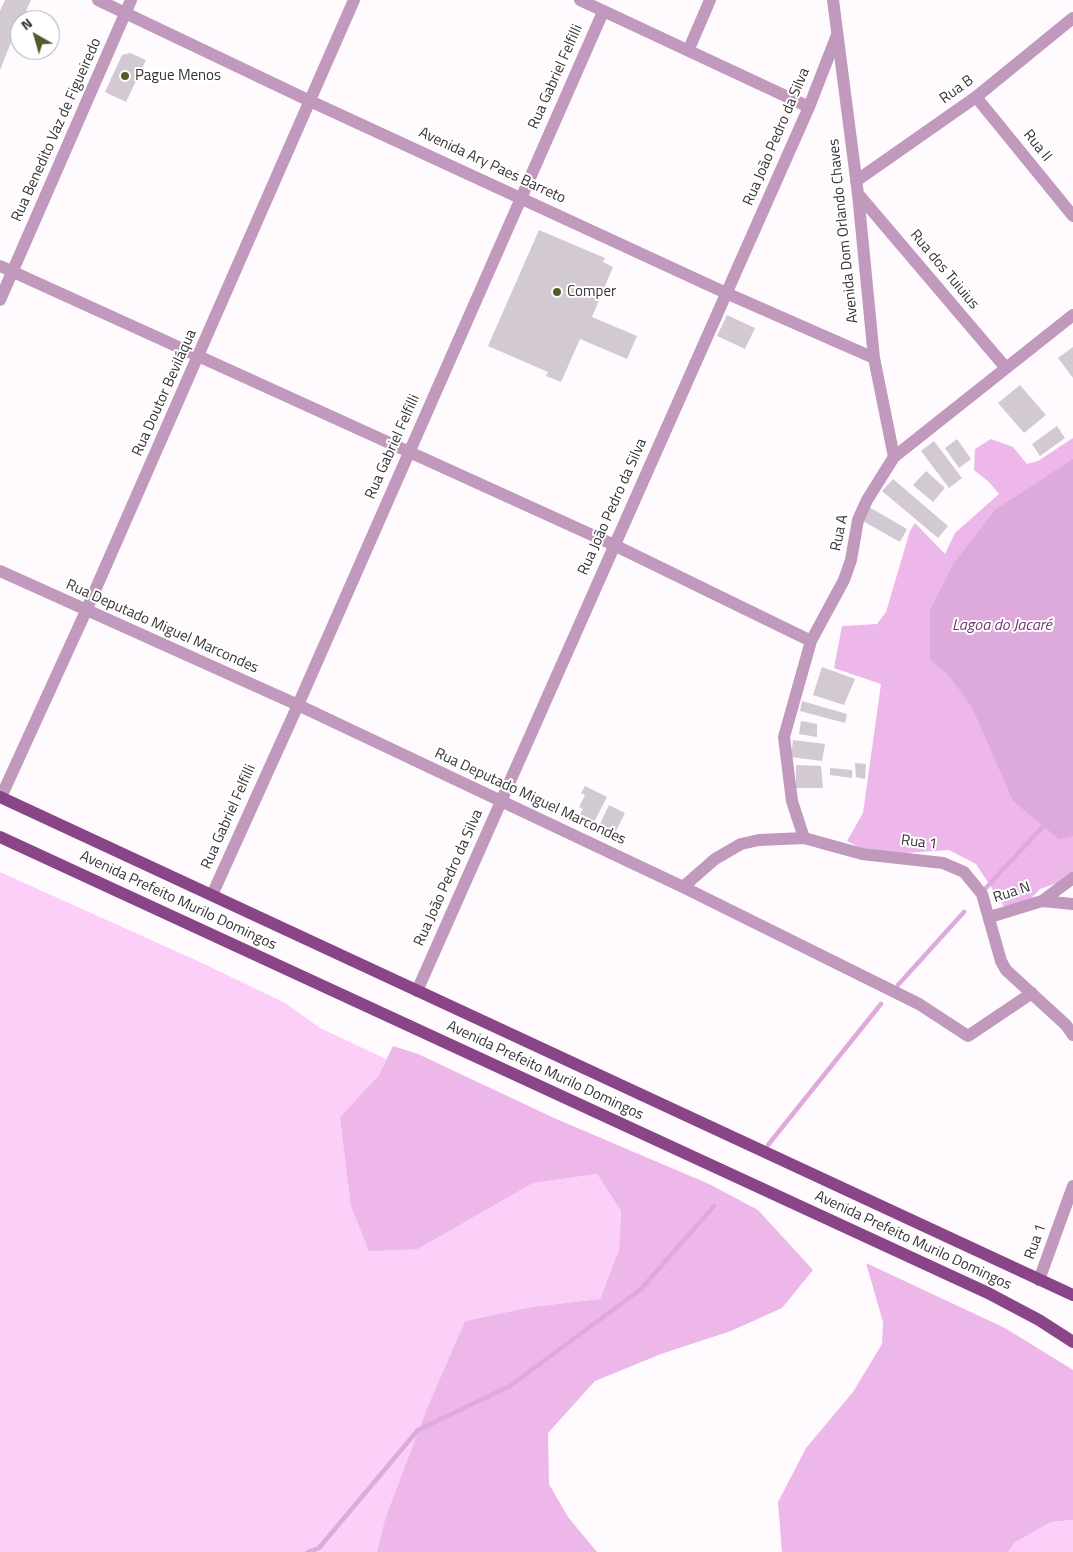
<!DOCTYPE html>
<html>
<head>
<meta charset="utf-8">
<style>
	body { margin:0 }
	#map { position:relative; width:1073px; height:1552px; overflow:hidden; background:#fefafe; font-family:"Titillium Web",sans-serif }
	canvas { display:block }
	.north { position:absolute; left:10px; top:10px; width:50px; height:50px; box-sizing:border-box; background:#fff; border:1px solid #afadaf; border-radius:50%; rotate:322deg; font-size:14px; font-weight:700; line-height:20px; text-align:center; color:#383337 }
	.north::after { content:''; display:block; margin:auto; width:18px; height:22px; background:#525c2b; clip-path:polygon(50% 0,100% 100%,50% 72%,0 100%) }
</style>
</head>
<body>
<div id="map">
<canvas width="1073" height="1552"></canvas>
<div class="north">N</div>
</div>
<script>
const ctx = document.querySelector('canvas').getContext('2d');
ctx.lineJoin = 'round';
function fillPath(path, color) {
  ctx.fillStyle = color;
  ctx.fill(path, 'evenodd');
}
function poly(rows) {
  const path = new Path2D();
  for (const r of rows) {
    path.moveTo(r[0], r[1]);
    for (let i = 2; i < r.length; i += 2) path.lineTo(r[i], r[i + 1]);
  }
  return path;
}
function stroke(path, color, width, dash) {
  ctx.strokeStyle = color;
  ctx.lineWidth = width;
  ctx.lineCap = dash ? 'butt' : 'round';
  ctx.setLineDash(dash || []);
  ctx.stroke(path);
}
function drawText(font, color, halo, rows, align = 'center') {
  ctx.font = font + ' "Titillium Web",sans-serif';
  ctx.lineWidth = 4;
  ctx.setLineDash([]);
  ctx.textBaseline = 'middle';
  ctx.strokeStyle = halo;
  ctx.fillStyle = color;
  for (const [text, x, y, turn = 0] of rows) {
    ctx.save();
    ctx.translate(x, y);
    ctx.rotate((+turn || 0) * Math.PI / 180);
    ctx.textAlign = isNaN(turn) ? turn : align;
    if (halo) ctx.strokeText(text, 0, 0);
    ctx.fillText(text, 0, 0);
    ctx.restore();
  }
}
fillPath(poly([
	[0,872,202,963,285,1003,320,1028,386,1059,378,1076,340,1117,418,1249,533,1183,597,1174,621,1211,619,1250,600,1299,531,1307,465,1321,427,1408,385,1519,377,1552,0,1552],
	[1073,1520,1073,1552,1008,1552,1014,1543,1051,1522]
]), '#fbcff8');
fillPath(poly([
	[1073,438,1073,872,1063,881,1040,889,1025,905,1004,907,976,864,949,850,905,853,860,848,847,841,863,813,881,684,834,668,842,626,877,624,886,612,910,531,915,523,945,554,955,533,999,494,989,482,974,470,975,449,991,439,1013,447,1027,464,1038,461],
	[393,1046,418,1054,554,1118,709,1184,758,1210,813,1270,782,1308,731,1331,661,1354,595,1381,548,1433,549,1484,568,1517,597,1552,377,1552,385,1519,427,1408,465,1321,531,1307,600,1299,619,1250,621,1211,597,1174,533,1183,418,1249,369,1251,351,1206,340,1117,378,1076],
	[866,1263,1005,1328,1073,1370,1073,1520,1051,1522,1014,1543,1008,1552,782,1552,778,1502,806,1448,853,1392,882,1344,883,1322]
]), '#edb7ea');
fillPath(poly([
	[1073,459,1073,836,1059,839,1013,801,972,707,950,677,930,659,930,610,954,563,995,510]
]), '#dea9db');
stroke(poly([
	[984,890,1047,822],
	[898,985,964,912],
	[768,1145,881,1004],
	[308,1552,319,1548,418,1430,510,1386,641,1289,714,1206]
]), '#dea9db', 4.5);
fillPath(poly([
	[5,0,31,0,22,20,20,20,0,70,0,11],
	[130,53,146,60,126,102,105,92,122,55],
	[539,230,605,258,603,262,613,267,592,317,637,336,627,359,580,339,561,382,546,376,548,372,488,346],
	[727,315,755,328,745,349,717,336],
	[1073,347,1073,378,1058,358],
	[1020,385,1046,415,1024,433,998,403],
	[1057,426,1065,438,1040,456,1032,444],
	[957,439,971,459,959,468,945,448],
	[934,441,962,478,949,488,921,451],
	[926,471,945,488,933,502,913,485],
	[893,479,948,526,938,538,882,491],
	[869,507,907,529,900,542,861,520],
	[822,667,855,679,844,705,813,695],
	[802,701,847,714,845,723,800,711],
	[801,721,817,724,817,737,799,734],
	[793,740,825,744,822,761,791,757],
	[855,763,866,764,865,779,856,777],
	[796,765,821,766,823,788,796,788],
	[830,768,852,770,852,778,830,775],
	[585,786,607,797,592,826,581,820,582,818,579,816,583,809,579,807,585,795,581,793],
	[609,805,625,813,612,839,596,832]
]), '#d3c9d2');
stroke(poly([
	[98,0,310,101,726,293,874,358],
	[580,0,809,107],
	[833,0,858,194,874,358,894,457],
	[689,49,710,0],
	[976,97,1073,216],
	[856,181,976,97,1073,18],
	[858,194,1006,368],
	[0,266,614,545,811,641],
	[0,300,131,0],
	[0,571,298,705,683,887,919,1004,968,1036,1032,993],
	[1,797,86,611,354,0],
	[804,838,792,801,784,737,811,641,844,580,851,560,858,520,867,500,894,457,1073,315],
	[683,887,715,859,741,844,759,840,804,838,862,854,943,863,964,872,982,894,1001,961,1006,970,1066,1025,1073,1035],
	[212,895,298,705,603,12],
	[1042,901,1073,878],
	[990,917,1042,901,1073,904],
	[417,991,809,107,837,35],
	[1039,1280,1073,1186]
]), '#c099bd', 12);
stroke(poly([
	[0,797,1073,1295],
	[0,837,988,1293,1039,1320,1073,1342]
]), '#894587', 12);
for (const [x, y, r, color] of [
	[125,76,5,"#525c2b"],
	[557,292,5,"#525c2b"]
]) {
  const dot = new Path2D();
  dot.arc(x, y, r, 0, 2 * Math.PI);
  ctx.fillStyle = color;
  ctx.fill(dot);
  stroke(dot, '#fff', 2);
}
drawText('15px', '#383337', '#fff', [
	["Pague Menos",135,76],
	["Comper",567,292]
], 'left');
drawText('15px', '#383337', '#fff', [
	["Rua Gabriel Felfilli",556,77,-66],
	["Rua B",957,90,-36],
	["Rua Benedito Vaz de Figueiredo",57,130,-66],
	["Rua João Pedro da Silva",777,137,-67],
	["Rua II",1037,146,51],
	["Avenida Ary Paes Barreto",492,166,25],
	["Avenida Dom Orlando Chaves",844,231,-96],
	["Rua dos Tuiuius",944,270,50],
	["Rua Doutor Beviláqua",165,393,-66],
	["Rua Gabriel Felfilli",393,447,-66],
	["Rua João Pedro da Silva",613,507,-66],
	["Rua A",840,533,-78],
	["Rua Deputado Miguel Marcondes",162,627,24],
	["Rua Deputado Miguel Marcondes",530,797,25],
	["Rua Gabriel Felfilli",229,817,-66],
	["Rua 1",919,843,7],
	["Rua João Pedro da Silva",449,878,-66],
	["Rua N",1012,893,-18],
	["Avenida Prefeito Murilo Domingos",178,901,25],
	["Avenida Prefeito Murilo Domingos",545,1071,25],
	["Avenida Prefeito Murilo Domingos",913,1241,25],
	["Rua 1",1036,1242,-70]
]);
drawText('italic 16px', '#763774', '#fff', [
	["Lagoa do Jacaré",1002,626]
]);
</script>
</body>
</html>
